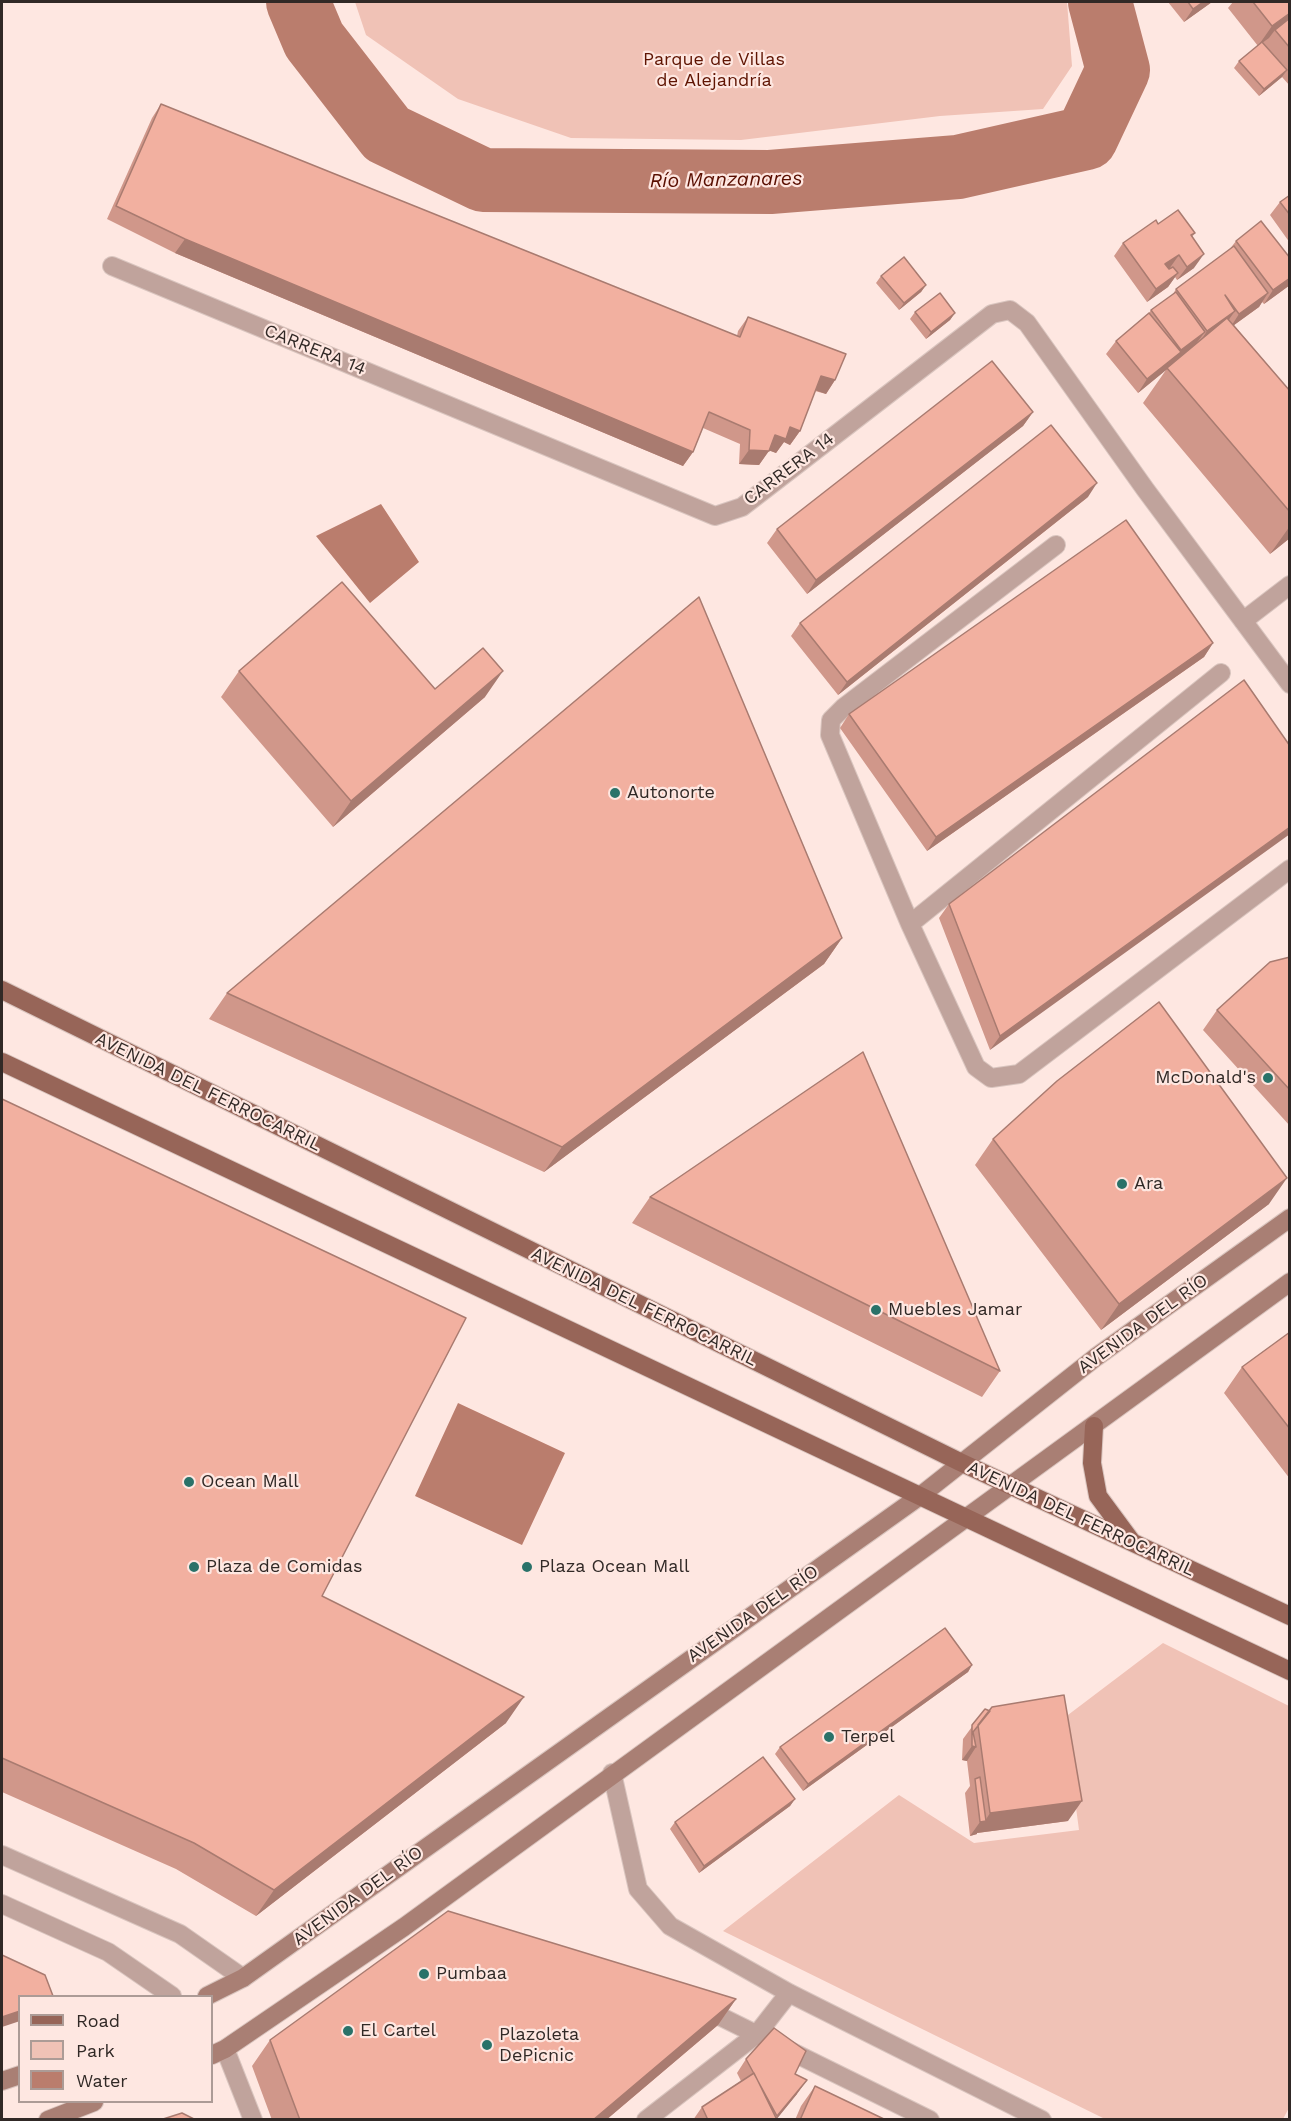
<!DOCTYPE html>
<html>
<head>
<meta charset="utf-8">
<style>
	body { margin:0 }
	#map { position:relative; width:1291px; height:2121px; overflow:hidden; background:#fee7e1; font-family:"Work Sans",sans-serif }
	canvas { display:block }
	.frame { position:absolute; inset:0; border:3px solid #312926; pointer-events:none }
	.legend { position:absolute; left:18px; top:1995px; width:195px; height:108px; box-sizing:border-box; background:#fee7e1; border:2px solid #ac9b96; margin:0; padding:8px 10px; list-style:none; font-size:18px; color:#312926 }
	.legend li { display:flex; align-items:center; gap:12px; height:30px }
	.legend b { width:30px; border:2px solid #ac9b96 }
</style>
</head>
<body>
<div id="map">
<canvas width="1291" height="2121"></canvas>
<div class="frame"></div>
<ul class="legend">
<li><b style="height:8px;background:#976558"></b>Road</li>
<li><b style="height:16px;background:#f0c2b6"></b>Park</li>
<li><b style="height:16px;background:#ba7d6d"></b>Water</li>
</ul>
</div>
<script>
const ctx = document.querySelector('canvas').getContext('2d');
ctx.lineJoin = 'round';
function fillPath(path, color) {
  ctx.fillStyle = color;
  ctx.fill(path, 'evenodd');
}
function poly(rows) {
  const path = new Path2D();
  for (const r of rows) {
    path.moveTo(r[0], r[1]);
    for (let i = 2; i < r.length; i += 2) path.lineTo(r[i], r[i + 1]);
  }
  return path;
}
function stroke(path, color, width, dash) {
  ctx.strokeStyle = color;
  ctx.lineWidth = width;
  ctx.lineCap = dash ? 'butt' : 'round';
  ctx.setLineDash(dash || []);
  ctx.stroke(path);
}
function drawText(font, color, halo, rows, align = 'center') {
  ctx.font = font + ' "Work Sans",sans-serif';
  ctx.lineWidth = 4.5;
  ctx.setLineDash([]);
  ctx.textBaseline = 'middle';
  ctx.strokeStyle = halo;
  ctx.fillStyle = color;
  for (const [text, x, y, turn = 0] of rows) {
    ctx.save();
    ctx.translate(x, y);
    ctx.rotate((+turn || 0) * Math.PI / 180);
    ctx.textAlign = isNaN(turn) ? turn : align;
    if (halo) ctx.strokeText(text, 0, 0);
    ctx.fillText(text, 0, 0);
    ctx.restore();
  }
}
fillPath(poly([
	[355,2,1067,2,1072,66,1043,109,940,116,741,140,571,138,458,99,366,35],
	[1163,1643,1289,1706,1290,2106,1283,2119,1105,2119,723,1931,899,1795,974,1843,1079,1830,1064,1718]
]), '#f0c2b6');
fillPath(poly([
	[381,504,419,562,370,603,316,536],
	[458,1403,565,1453,522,1545,415,1496]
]), '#ba7d6d');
stroke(poly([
	[298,2,314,40,387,134,483,180,770,182,958,167,1086,138,1118,70,1100,2]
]), '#ba7d6d', 64);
const street = poly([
	[112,266,715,516,742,507,992,314,1010,310,1027,323,1145,489,1290,684],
	[1056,545,843,708,831,720,830,735,910,924,976,1067,991,1078,1019,1074,1290,869],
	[1243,621,1290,585],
	[910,924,1221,673],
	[612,1773,638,1889,670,1926,789,1993,1042,2120],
	[2,1855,180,1934,243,1978],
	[2,1904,108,1952,172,1996],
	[701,2007,930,2120],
	[225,2049,253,2120],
	[646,2120,757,2034,789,1993]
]);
const secondary = poly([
	[207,1996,243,1978,920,1496,1096,1357,1290,1218],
	[212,2055,225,2049,404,1927,1290,1282],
	[2,2081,20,2075],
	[48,2120,94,2102]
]);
const primary = poly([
	[2,990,960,1462,1290,1616],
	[2,1062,1290,1671],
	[1094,1426,1092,1463,1098,1496,1132,1542]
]);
stroke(street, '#d9c5bf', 20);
stroke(secondary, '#d9c5bf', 20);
stroke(primary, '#d9c5bf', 20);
stroke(street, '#c0a39c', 18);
stroke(secondary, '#a97f74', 18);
stroke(primary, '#976558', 18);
fillPath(poly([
	[1168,2,1212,2,1184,22],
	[1233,2,1290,2,1290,86,1282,77,1259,96,1234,68,1239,61,1258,46,1228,8],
	[161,104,737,336,738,331,748,317,835,380,826,394,815,391,800,431,790,445,784,442,776,453,769,450,759,465,739,464,740,444,703,428,693,452,683,466,175,253,107,219,152,118],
	[1290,195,1290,243,1270,215,1280,202],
	[1158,224,1195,233,1192,237,1194,268,1177,280,1175,277,1168,287,1147,302,1114,256,1123,243],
	[1236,241,1290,285,1264,304,1262,302,1259,307,1234,325,1290,391,1290,538,1270,554,1143,403,1166,370,1138,393,1106,354,1116,341,1149,313,1151,310,1173,294,1176,289,1229,250],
	[881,276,926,285,921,292,899,310,876,283],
	[915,312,955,313,950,320,926,339,910,319],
	[1033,412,1023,426,807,594,767,543,777,529],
	[1088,497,838,695,791,636,800,623],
	[1213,643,1204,657,927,851,840,728,849,714],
	[239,671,435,689,485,697,333,827,221,697],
	[1290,746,990,1050,939,918,949,904],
	[842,938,824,964,544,1172,209,1019,227,993],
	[1290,957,1290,1126,1203,1030,1217,1010],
	[2,1099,322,1596,506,1723,256,1916,176,1869,2,1792],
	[993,1139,1269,1204,1101,1330,975,1165],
	[650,1197,1000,1371,982,1397,632,1223],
	[1290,1332,1290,1479,1224,1393,1242,1367],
	[972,1665,968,1672,803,1791,775,1754,780,1747],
	[985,1709,1068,1821,977,1833,977,1834,970,1836,965,1793,970,1786,967,1761,962,1760,963,1739],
	[795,1799,790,1806,699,1873,670,1829,675,1822],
	[736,1999,718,2025,606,2120,272,2120,252,2066,270,2040],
	[746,2059,795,2074,797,2094,776,2119,777,2120,693,2120,702,2107,741,2081,737,2073],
	[815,2086,886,2120,795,2120,801,2106]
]), '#d0978a');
fillPath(poly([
	[1203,2,1212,2,1184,22,1193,9],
	[1290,13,1290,22,1275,30,1269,38,1258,46,1272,26],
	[1287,70,1282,77,1259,96,1264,89],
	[185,239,693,452,683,466,175,253],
	[1204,254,1194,268,1177,280,1187,267],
	[1179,255,1169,269,1155,278,1165,264],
	[1178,273,1168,287,1147,302,1156,289],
	[1290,278,1290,285,1264,304,1273,290],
	[926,285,921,292,899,310,904,303],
	[1268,293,1259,307,1230,328,1239,314],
	[1235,311,1225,325,1198,345,1207,331],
	[955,313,950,320,926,339,931,332],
	[1205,332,1195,345,1174,362,1171,366,1138,393,1147,379,1178,354,1181,350],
	[821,376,835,380,826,394,812,389],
	[1033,412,1023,426,807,594,816,580],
	[790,427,800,431,790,445,784,442,776,453,765,449,775,435],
	[749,450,769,451,759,465,739,464],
	[1097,483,1088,497,838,695,847,682],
	[1290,526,1290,538,1270,554],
	[1213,643,1204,657,927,851,936,837],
	[503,671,485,697,333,827,351,801],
	[1290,827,1290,834,990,1050,1000,1036],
	[842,938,824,964,544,1172,562,1147],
	[1287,1178,1269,1204,1101,1330,1119,1304],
	[972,1665,968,1672,803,1791,808,1784],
	[524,1697,506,1723,256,1916,274,1890],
	[972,1746,976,1747,967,1761,962,1760],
	[795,1799,790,1806,699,1873,704,1866],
	[1082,1801,1068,1821,977,1833,977,1834,970,1836,980,1822,985,1821,990,1813],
	[736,1999,718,2025,606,2120,593,2120],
	[20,2011,20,2021,2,2027,2,2017],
	[807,2080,797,2094,776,2120,774,2120]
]), '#a97b70');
const building = poly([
	[1188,2,1203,2,1193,9,1188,2],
	[1253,2,1290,2,1290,13,1272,26,1253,2],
	[1290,18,1290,48,1275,30,1290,18],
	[1262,42,1287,70,1264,89,1239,61,1262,42],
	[161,104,740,337,748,317,846,354,835,380,821,376,800,431,790,427,786,439,775,435,769,451,749,450,750,430,709,412,693,452,185,239,116,206,161,104],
	[1290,195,1290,215,1280,202,1290,195],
	[1178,210,1195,233,1191,235,1204,254,1187,267,1179,255,1165,264,1169,269,1173,267,1178,273,1156,289,1123,243,1156,220,1158,224,1178,210],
	[1261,221,1290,258,1290,278,1273,290,1236,241,1261,221],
	[1234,246,1268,293,1239,314,1225,295,1235,311,1207,331,1176,289,1234,246],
	[904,257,926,285,904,303,881,276,904,257],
	[1176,292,1205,332,1181,350,1151,310,1176,292],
	[940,293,955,313,931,332,915,312,940,293],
	[1149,313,1181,352,1147,379,1116,341,1149,313],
	[1227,318,1290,391,1290,512,1167,368,1227,318],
	[992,361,1033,412,816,580,777,529,992,361],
	[1051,425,1097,483,847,682,800,623,1051,425],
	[1126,520,1213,643,936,837,849,714,1126,520],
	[342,582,435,689,483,648,503,671,351,801,239,671,342,582],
	[699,597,842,938,562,1147,227,993,699,597],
	[1244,680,1290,746,1290,827,1000,1036,949,904,1244,680],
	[1290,957,1290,1090,1217,1010,1270,962,1290,957],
	[1159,1002,1287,1178,1119,1304,993,1139,1057,1081,1159,1002],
	[863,1052,1000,1371,650,1197,863,1052],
	[2,1099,466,1318,322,1596,524,1697,274,1890,194,1843,2,1758,2,1099],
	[1290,1332,1290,1429,1242,1367,1290,1332],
	[945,1628,972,1665,808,1784,780,1747,945,1628],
	[1064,1695,1082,1801,990,1813,978,1725,992,1707,1064,1695],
	[985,1709,990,1711,973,1732,976,1747,972,1746,972,1725,985,1709],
	[763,1757,795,1799,704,1866,675,1822,763,1757],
	[980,1777,986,1821,980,1822,975,1779,980,1777],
	[448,1911,736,1999,593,2120,300,2120,270,2040,448,1911],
	[2,1955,45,1975,53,1996,20,1996,20,2011,2,2017,2,1955],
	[774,2028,806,2051,795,2074,807,2080,777,2116,746,2059,774,2028],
	[754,2073,777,2120,708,2120,702,2107,754,2073],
	[815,2086,886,2120,800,2120,815,2086],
	[182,2113,196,2120,160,2120,182,2113]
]);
fillPath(building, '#f2b0a0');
stroke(building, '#a97b70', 1.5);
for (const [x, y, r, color] of [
	[615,793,6,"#2a7269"],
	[1268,1078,6,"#2a7269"],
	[1122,1184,6,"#2a7269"],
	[876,1310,6,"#2a7269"],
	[189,1482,6,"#2a7269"],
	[194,1567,6,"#2a7269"],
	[527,1567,6,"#2a7269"],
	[829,1737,6,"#2a7269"],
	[424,1974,6,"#2a7269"],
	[348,2031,6,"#2a7269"],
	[487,2045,6,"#2a7269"]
]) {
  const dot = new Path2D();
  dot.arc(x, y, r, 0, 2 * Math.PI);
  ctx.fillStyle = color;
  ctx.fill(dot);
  stroke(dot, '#fee7e1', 2);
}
drawText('18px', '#5f1402', '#fee7e1', [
	["Parque de Villas",714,60],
	["de Alejandría",714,81]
]);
drawText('18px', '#312926', '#fee7e1', [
	["CARRERA 14",315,350,22],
	["CARRERA 14",789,469,-37],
	["AVENIDA DEL FERROCARRIL",208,1092,26],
	["AVENIDA DEL FERROCARRIL",644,1307,26],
	["AVENIDA DEL RÍO",1143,1324,-36],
	["AVENIDA DEL FERROCARRIL",1081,1519,25],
	["AVENIDA DEL RÍO",753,1614,-35],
	["AVENIDA DEL RÍO",358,1896,-36]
]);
drawText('18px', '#312926', '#fee7e1', [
	["Autonorte",627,793],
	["McDonald's",1256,1078,"right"],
	["Ara",1134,1184],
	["Muebles Jamar",888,1310],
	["Ocean Mall",201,1482],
	["Plaza de Comidas",206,1567],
	["Plaza Ocean Mall",539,1567],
	["Terpel",841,1737],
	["Pumbaa",436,1974],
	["El Cartel",360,2031],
	["Plazoleta",499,2035],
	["DePicnic",499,2056]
], 'left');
drawText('italic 20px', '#590e00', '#fee7e1', [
	["Río Manzanares",726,180,-1]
]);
</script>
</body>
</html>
